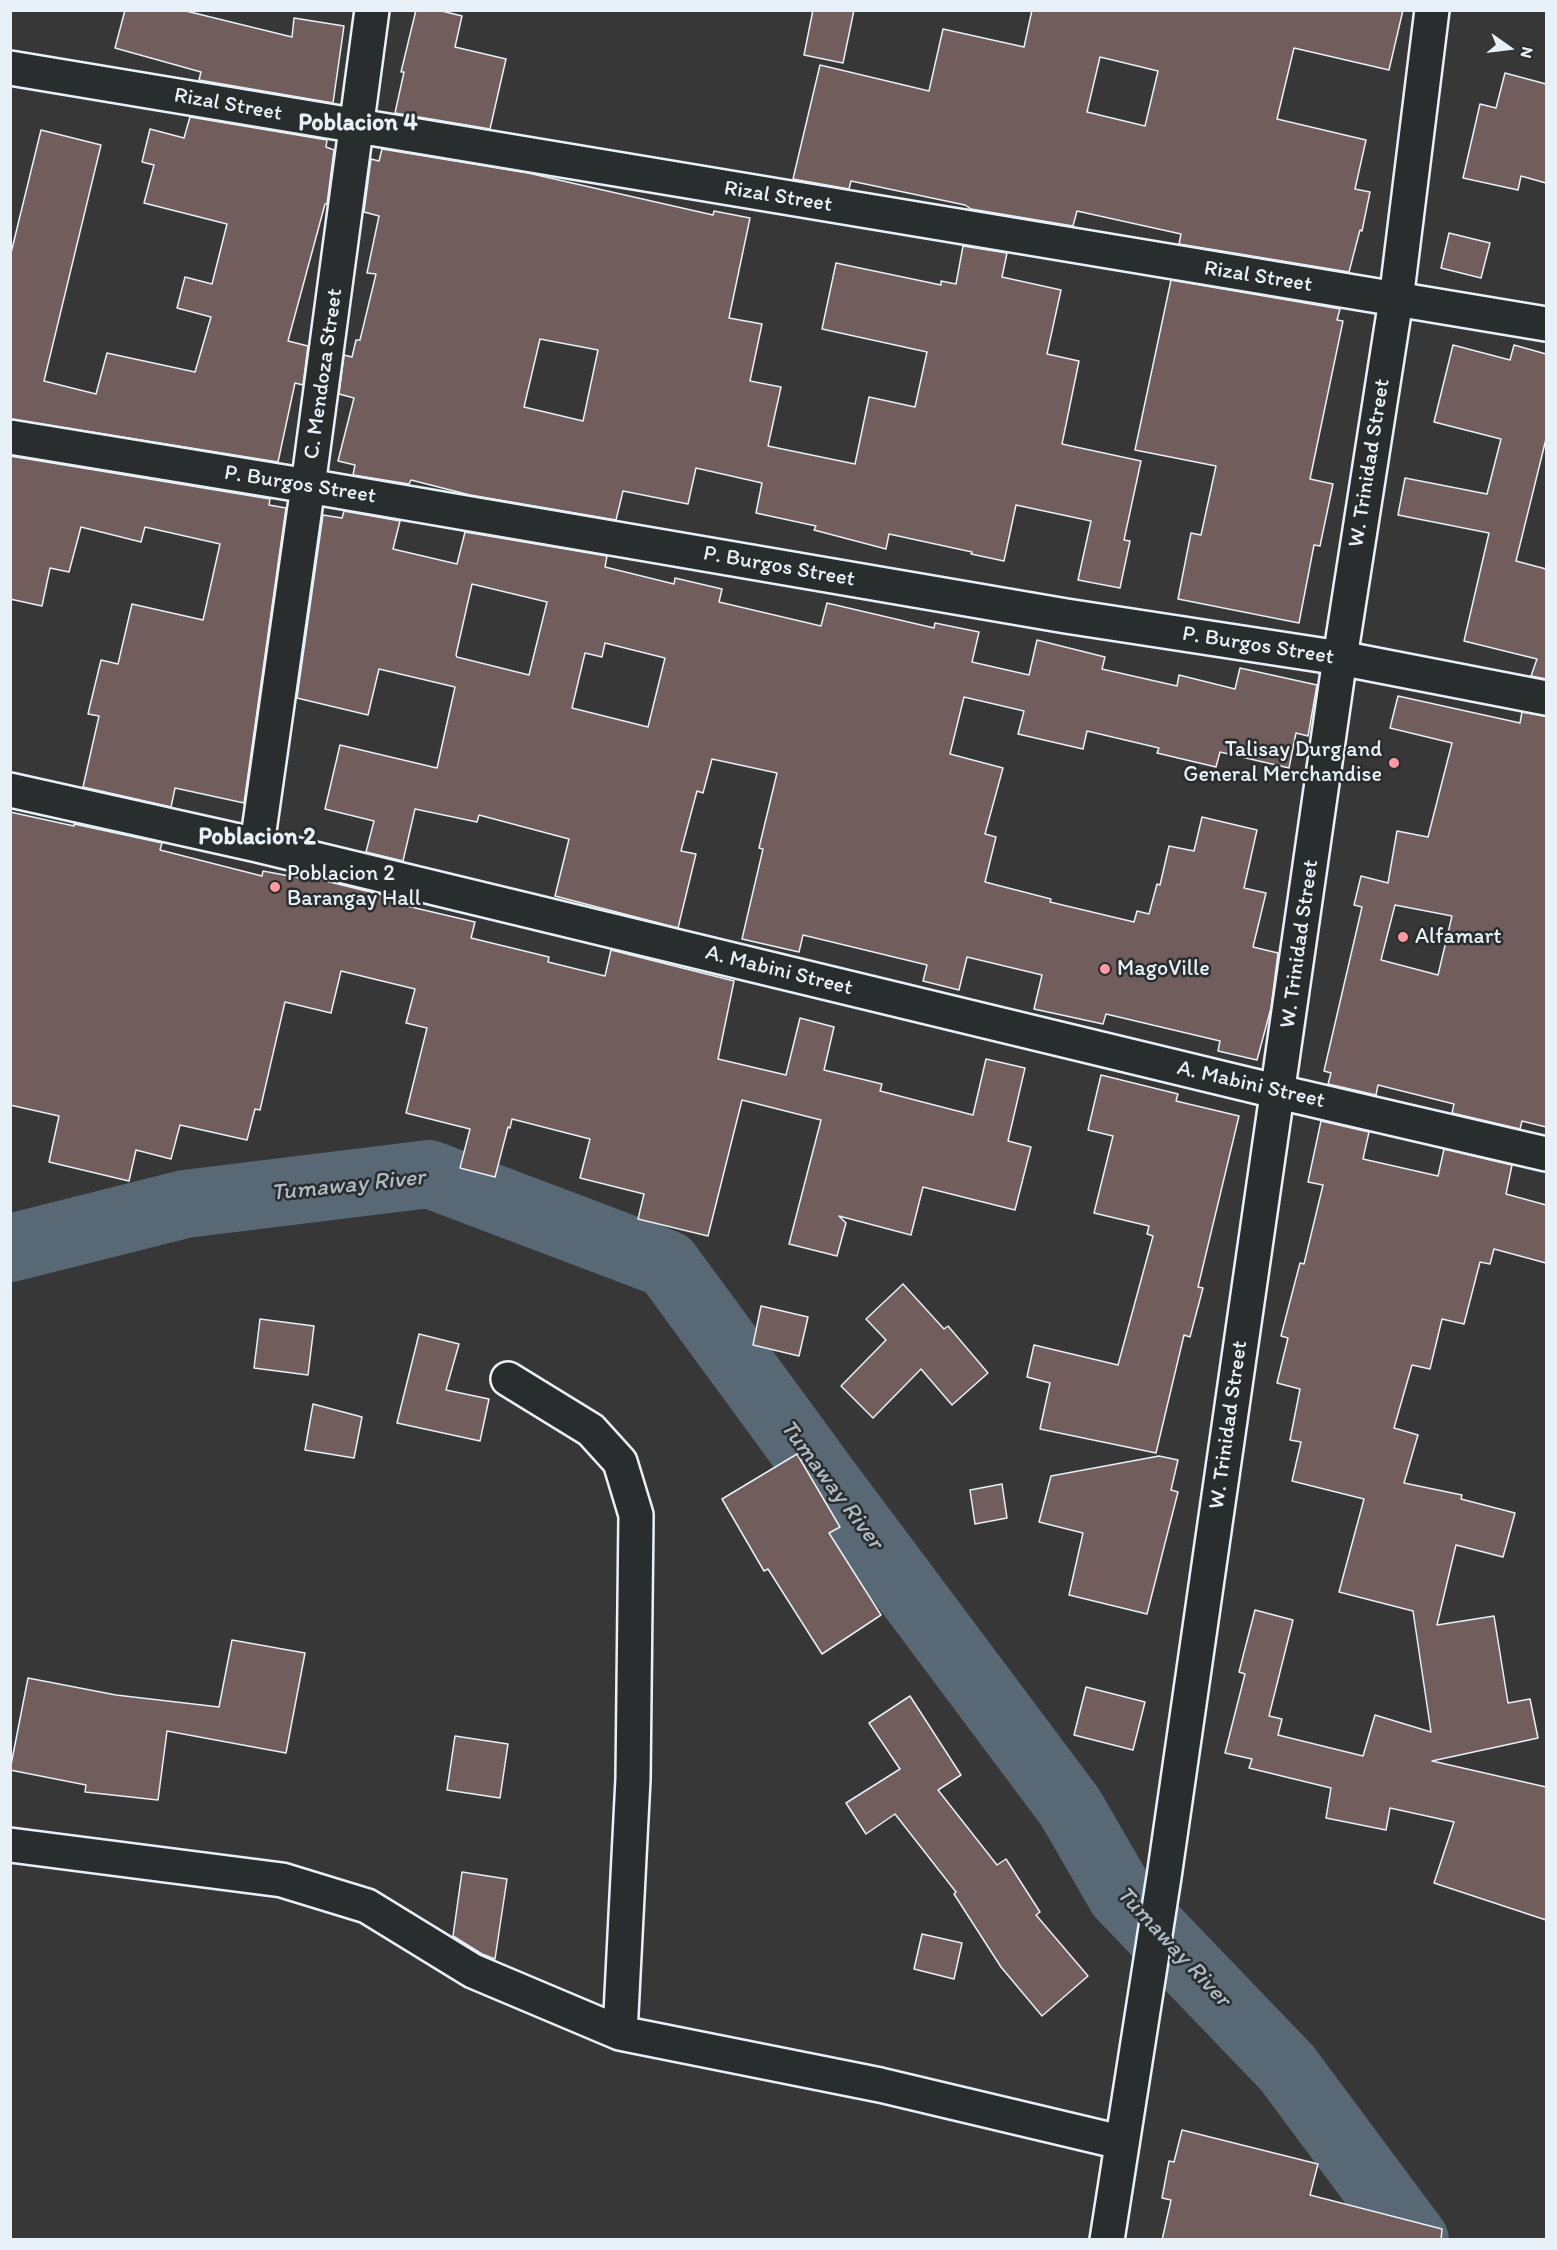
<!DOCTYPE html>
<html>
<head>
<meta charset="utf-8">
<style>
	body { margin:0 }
	#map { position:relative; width:1557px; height:2250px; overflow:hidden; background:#383737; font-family:Itim,sans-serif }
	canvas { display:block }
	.frame { position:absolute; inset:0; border:12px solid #e8f1f8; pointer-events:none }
	.north { position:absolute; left:1479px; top:18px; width:60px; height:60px; -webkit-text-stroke:4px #2a2d2e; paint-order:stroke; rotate:104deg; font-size:16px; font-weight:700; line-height:24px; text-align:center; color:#e8f1f8 }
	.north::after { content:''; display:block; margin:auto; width:21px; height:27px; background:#e8f1f8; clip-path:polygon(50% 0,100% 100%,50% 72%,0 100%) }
</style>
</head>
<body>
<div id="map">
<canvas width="1557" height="2250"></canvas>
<div class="frame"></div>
<div class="north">N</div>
</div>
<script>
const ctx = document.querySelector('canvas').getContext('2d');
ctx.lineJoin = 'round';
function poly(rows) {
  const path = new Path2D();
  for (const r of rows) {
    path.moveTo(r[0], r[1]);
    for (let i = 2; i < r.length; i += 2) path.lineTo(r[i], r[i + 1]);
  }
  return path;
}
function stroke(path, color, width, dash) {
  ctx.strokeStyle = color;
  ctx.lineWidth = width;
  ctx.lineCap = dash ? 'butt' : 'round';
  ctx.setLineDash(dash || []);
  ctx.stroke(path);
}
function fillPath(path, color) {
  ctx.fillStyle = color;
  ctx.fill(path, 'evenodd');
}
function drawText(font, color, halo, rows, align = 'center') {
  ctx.font = font + ' Itim,sans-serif';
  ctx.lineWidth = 5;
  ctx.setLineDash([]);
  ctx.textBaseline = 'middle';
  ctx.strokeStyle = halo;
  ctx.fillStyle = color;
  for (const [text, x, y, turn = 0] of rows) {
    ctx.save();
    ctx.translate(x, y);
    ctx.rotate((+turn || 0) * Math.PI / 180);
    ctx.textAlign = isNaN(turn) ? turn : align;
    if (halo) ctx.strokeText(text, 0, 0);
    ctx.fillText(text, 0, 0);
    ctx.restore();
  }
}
stroke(poly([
	[10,1248,185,1204,429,1174,667,1264,826,1481,1070,1807,1121,1895,1287,2068,1415,2240]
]), '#586875', 68);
const building = poly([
	[125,10,182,10,292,37,294,18,344,26,333,103,199,80,201,72,115,48,125,10],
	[416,10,438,10,462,16,455,47,506,59,490,129,395,113,404,72,401,72,416,10],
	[813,10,854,10,843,63,804,55,813,10],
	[1032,10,1403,10,1389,70,1294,48,1277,119,1366,140,1355,189,1370,192,1362,231,1360,230,1349,272,1179,244,1181,234,1077,211,1073,226,971,209,965,205,851,181,849,189,793,179,820,65,929,91,943,29,1024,47,1032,10],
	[1100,57,1158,71,1145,126,1087,112,1100,57],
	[1505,73,1546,84,1546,183,1521,176,1518,190,1463,178,1480,104,1496,108,1505,73],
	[190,117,327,140,326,147,334,150,327,204,325,204,288,341,308,346,303,385,295,383,278,462,10,419,10,257,41,130,101,145,44,381,96,394,107,353,195,372,211,317,177,308,185,277,212,284,227,224,144,203,154,165,142,162,150,129,184,138,190,117],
	[382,149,528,173,713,215,714,211,750,218,729,318,762,324,750,381,781,387,768,446,855,464,869,397,915,407,927,352,822,329,836,263,941,285,941,281,956,284,963,246,1007,253,1002,277,1061,290,1047,354,1079,361,1062,444,1141,461,1124,540,1130,541,1120,588,1078,580,1091,521,1016,505,1004,561,971,554,972,552,889,534,886,549,814,530,816,526,756,513,762,483,696,468,688,504,623,491,616,520,470,495,411,480,409,484,353,475,355,465,338,461,354,398,339,394,344,355,352,357,356,340,360,340,376,274,367,273,379,216,364,212,371,159,379,161,382,149],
	[540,339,598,350,583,421,524,407,540,339],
	[1449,233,1490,243,1481,278,1441,268,1449,233],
	[1171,280,1340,309,1337,320,1343,321,1310,479,1333,484,1320,546,1314,545,1299,623,1178,599,1191,533,1201,535,1216,466,1135,450,1171,280],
	[1453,345,1510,360,1514,345,1546,354,1546,439,1516,561,1546,569,1546,679,1531,676,1537,659,1464,641,1489,533,1398,515,1405,478,1487,494,1501,439,1434,422,1453,345],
	[10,456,270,499,269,505,286,508,244,803,175,788,171,807,83,787,99,716,88,714,101,660,118,664,132,604,203,620,220,544,145,527,141,542,81,527,69,572,50,568,42,606,10,599,10,456],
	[344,511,400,521,393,549,457,564,465,532,607,556,605,567,674,584,675,578,722,589,719,602,821,626,827,603,934,628,935,623,979,632,972,662,1029,675,1037,640,1105,657,1102,669,1177,686,1179,675,1235,689,1240,668,1317,685,1308,736,1296,733,1289,768,1220,752,1216,767,1157,753,1159,748,1087,731,1083,749,1018,734,1024,711,964,697,950,754,1003,768,985,834,996,837,985,882,1051,899,1050,902,1134,922,1137,911,1149,914,1157,884,1160,885,1169,846,1194,851,1202,817,1257,830,1244,888,1266,893,1253,947,1278,953,1271,1008,1257,1060,1218,1051,1220,1041,1106,1014,1103,1024,1034,1009,1042,975,967,957,959,990,923,981,927,965,803,935,799,952,742,939,763,849,759,848,777,773,712,759,703,793,697,791,681,851,696,854,678,928,555,896,569,839,479,815,477,822,415,809,403,861,366,852,374,821,325,809,340,745,437,768,455,687,379,669,368,715,297,698,323,515,342,518,344,511],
	[472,584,547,602,529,675,457,657,456,655,472,584],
	[605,643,665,658,648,727,572,708,585,653,602,657,605,643],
	[1398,696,1520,723,1522,712,1546,716,1546,1127,1522,1121,1520,1129,1452,1113,1454,1104,1378,1085,1376,1095,1328,1084,1331,1073,1324,1071,1362,907,1354,905,1361,876,1388,883,1397,831,1428,837,1452,743,1390,728,1398,696],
	[1395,905,1452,916,1438,975,1381,960,1395,905],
	[10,812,74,826,74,824,162,843,160,850,262,876,263,871,300,878,301,875,395,898,394,903,475,922,471,938,549,957,548,962,605,976,611,950,734,981,718,1059,786,1075,800,1018,834,1027,824,1070,882,1084,880,1091,973,1115,986,1059,1025,1068,1008,1141,1031,1147,1015,1210,923,1187,911,1235,839,1216,846,1223,837,1256,789,1244,821,1120,742,1100,708,1236,638,1219,644,1194,580,1178,590,1139,512,1119,510,1128,508,1127,495,1177,460,1168,470,1129,406,1113,427,1028,406,1023,415,989,341,971,331,1013,285,1002,260,1110,255,1109,247,1140,180,1125,171,1159,136,1150,129,1181,49,1162,59,1116,10,1105,10,812],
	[1101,1075,1178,1094,1176,1101,1239,1116,1198,1287,1203,1288,1190,1337,1184,1335,1156,1453,1040,1429,1050,1383,1027,1377,1034,1345,1118,1365,1153,1236,1147,1234,1149,1226,1094,1213,1113,1136,1088,1130,1101,1075],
	[1321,1121,1369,1132,1363,1159,1438,1176,1444,1149,1512,1165,1506,1194,1546,1205,1546,1263,1494,1249,1490,1264,1480,1262,1464,1324,1442,1319,1430,1369,1412,1365,1394,1428,1418,1435,1404,1483,1462,1495,1461,1499,1515,1513,1503,1557,1456,1545,1437,1625,1494,1616,1508,1703,1530,1699,1538,1738,1432,1761,1546,1787,1546,1920,1434,1883,1454,1822,1390,1808,1386,1830,1326,1818,1331,1788,1249,1768,1252,1759,1225,1753,1245,1674,1239,1672,1255,1610,1293,1620,1269,1716,1282,1719,1278,1735,1363,1756,1375,1715,1431,1732,1413,1611,1339,1592,1364,1499,1292,1481,1301,1442,1290,1440,1300,1389,1277,1383,1288,1338,1281,1336,1300,1263,1304,1264,1323,1185,1308,1182,1321,1121],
	[903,1284,944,1329,948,1326,988,1373,952,1405,921,1369,873,1418,841,1386,886,1340,866,1319,903,1284],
	[761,1306,808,1317,799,1356,753,1345,761,1306],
	[260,1319,314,1326,308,1375,254,1368,260,1319],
	[419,1334,459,1344,446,1390,489,1399,480,1441,397,1423,419,1334],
	[313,1404,362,1417,354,1458,305,1450,313,1404],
	[797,1454,840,1527,829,1533,881,1615,822,1654,768,1569,764,1571,722,1499,797,1454],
	[1159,1456,1178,1460,1171,1490,1178,1492,1147,1614,1069,1595,1083,1533,1039,1522,1051,1476,1159,1456],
	[1002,1484,1007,1518,975,1524,970,1490,1002,1484],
	[232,1640,305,1653,286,1753,167,1731,158,1800,85,1792,86,1785,10,1770,28,1678,116,1695,219,1707,232,1640],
	[1086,1687,1145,1702,1133,1750,1074,1735,1086,1687],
	[910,1696,961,1775,938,1790,997,1865,1006,1859,1040,1912,1036,1915,1088,1976,1042,2016,1001,1967,954,1894,956,1892,895,1814,866,1834,846,1803,900,1769,869,1723,910,1696],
	[455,1736,508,1744,500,1798,447,1790,455,1736],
	[462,1872,507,1879,495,1959,482,1954,453,1936,462,1872],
	[922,1934,962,1943,954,1979,914,1969,922,1934],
	[1182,2130,1318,2164,1310,2195,1442,2229,1441,2240,1162,2240,1171,2200,1162,2198,1169,2161,1174,2162,1182,2130]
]);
fillPath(building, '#705d5c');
stroke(building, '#e8f1f8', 1.5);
const minor = poly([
	[10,68,1546,324],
	[10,437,308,486,1066,616,1340,658,1546,698],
	[10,790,257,845,1279,1092,1546,1154],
	[257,845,308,486,372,10],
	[508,1379,591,1430,620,1462,636,1515,633,1779,620,2033],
	[10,1845,282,1880,367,1906,473,1971,620,2033,880,2085,1120,2142]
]);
const primary = poly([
	[1107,2240,1164,1877,1340,658,1396,300,1432,10]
]);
stroke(minor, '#e8f1f8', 38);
stroke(primary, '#e8f1f8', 38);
stroke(minor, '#2a2d2e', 33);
stroke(primary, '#2a2d2e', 33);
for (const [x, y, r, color] of [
	[1394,763,6,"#ff9aa2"],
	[275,887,6,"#ff9aa2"],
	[1403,937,6,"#ff9aa2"],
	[1105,969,6,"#ff9aa2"]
]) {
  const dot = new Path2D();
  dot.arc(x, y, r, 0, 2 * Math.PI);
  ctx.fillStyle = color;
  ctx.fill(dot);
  stroke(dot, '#2a2d2e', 2);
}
drawText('22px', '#e8f1f8', '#2a2d2e', [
	["Rizal Street",228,105,10],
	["Rizal Street",778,197,9],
	["Rizal Street",1258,277,9],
	["C. Mendoza Street",324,374,-82],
	["W. Trinidad Street",1370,463,-81],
	["P. Burgos Street",300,485,9],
	["P. Burgos Street",779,567,10],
	["P. Burgos Street",1258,646,9],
	["W. Trinidad Street",1300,944,-82],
	["A. Mabini Street",779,971,14],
	["A. Mabini Street",1251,1085,13],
	["W. Trinidad Street",1229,1425,-82]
]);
drawText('22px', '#e8f1f8', '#2a2d2e', [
	["Talisay Durg and",1382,750,"right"],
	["General Merchandise",1382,775,"right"],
	["Poblacion 2",287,874],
	["Barangay Hall",287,899],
	["Alfamart",1415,937],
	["MagoVille",1117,969]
], 'left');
drawText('bold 24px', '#e8f1f8', '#2a2d2e', [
	["Poblacion 4",358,124],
	["Poblacion 2",257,838]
]);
drawText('italic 24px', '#aebac4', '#2a2d2e', [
	["Tumaway River",348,1186,-6],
	["Tumaway River",831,1485,53],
	["Tumaway River",1173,1947,47]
]);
</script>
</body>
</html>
